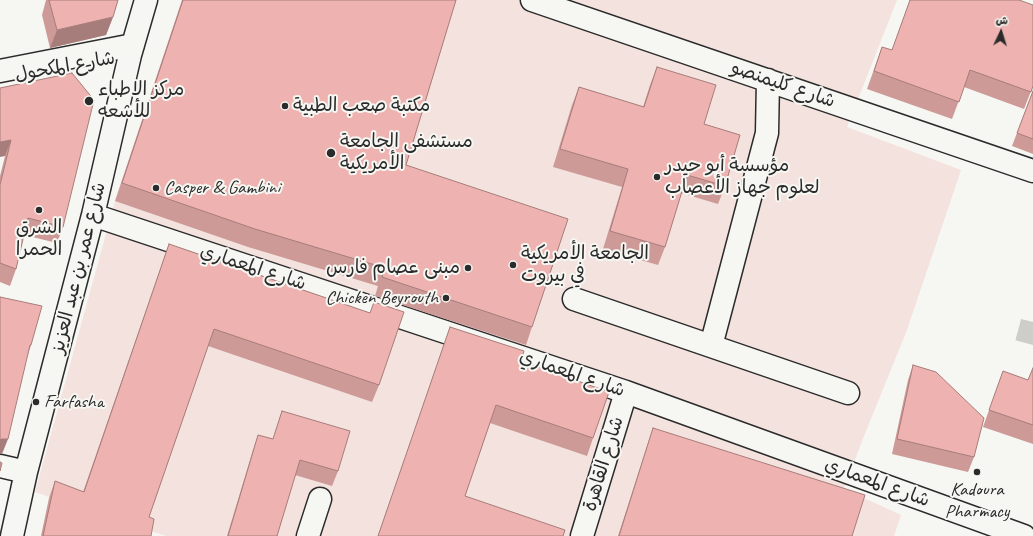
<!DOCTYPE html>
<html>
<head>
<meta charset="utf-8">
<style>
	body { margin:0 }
	#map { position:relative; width:1033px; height:536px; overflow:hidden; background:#f6f6f2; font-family:Caveat,"Playpen Sans Arabic",sans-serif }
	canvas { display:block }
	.north { position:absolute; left:981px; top:12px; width:40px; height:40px; -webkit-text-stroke:3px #f6f6f2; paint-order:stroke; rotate:4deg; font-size:11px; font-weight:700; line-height:16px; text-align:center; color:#2b2b2b }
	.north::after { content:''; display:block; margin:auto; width:14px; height:18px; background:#2b2b2b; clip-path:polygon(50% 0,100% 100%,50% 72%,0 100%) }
</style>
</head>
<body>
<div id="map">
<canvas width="1033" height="536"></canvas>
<div class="north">ش</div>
</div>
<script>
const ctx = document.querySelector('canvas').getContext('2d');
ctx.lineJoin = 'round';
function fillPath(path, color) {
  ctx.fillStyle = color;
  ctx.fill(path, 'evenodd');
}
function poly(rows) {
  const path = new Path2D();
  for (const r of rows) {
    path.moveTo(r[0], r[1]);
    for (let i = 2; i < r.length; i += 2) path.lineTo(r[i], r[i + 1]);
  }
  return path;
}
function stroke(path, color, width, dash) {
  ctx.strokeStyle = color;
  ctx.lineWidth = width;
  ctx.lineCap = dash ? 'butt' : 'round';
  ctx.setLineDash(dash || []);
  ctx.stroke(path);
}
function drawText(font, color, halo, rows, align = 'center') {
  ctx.font = font + ' Caveat,"Playpen Sans Arabic",sans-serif';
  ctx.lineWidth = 4;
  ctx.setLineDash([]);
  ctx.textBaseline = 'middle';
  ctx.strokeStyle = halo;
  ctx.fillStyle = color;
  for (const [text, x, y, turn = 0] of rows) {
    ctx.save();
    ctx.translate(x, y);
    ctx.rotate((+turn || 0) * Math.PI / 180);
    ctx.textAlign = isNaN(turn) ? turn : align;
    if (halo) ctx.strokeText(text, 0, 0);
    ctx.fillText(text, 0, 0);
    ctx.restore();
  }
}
fillPath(poly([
	[182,0,897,0,847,127,961,170,907,330,862,441,844,489,901,515,894,536,166,536,35,492,115,201]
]), '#f4e2de');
stroke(poly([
	[1026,343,1033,317]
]), '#cdcdca', 22, [22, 11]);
const minor = poly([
	[532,0,1033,171],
	[0,71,133,45],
	[93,215,626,392,1024,536],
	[574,299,848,393],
	[711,346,767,133,768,80],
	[0,466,26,472],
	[12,536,26,472,93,215,130,55,146,0],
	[308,536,320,499],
	[582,536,626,392]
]);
stroke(minor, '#2b2b2b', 25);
stroke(minor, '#f6f6f2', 22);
fillPath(poly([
	[46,0,118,0,113,17,106,35,50,48,42,15],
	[182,0,456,0,406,165,532,327,526,345,375,296,378,286,248,247,115,201],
	[910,0,1033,86,1024,109,964,87,952,119,867,89,882,47,892,50],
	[657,67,704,124,725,186,718,204,681,193,665,247,658,265,603,249,622,187,553,167,572,105,579,87,643,107,650,85],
	[0,88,63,227,57,243,24,235,16,269,10,286,0,282,0,176,5,156],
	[1033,91,1033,154,1012,146],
	[169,244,370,313,379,385,372,402,208,346,149,517,151,536,41,536,49,498,55,481,83,492],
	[450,327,593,438,587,456,490,423,465,496,563,536,378,536],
	[913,365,974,457,968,472,892,454,908,380],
	[1033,368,1033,444,983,427,1003,371,1028,380],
	[282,411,338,471,332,486,295,475,277,536,227,536,253,450,258,435,273,439],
	[653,428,852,536,618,536,647,446]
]), '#cd9a97');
fillPath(poly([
	[113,17,106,35,50,48,57,30],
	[11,140,5,156,0,157,0,142],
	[30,345,31,345,26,360],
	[1,439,8,439,2,454,0,454,0,440]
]), '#a77d7b');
const building = poly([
	[49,0,118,0,113,17,57,30,49,0],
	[183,0,456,0,406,165,568,219,532,327,382,277,385,268,255,229,122,183,183,0],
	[910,0,1019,0,1033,5,1033,86,1031,92,970,70,959,102,874,71,882,47,892,50,910,0],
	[657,67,716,85,704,124,740,135,725,186,687,175,665,247,610,231,628,169,560,149,579,87,644,107,657,67],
	[72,73,94,100,63,227,28,218,16,269,0,263,0,185,11,140,0,142,0,88,72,73],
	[1033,91,1033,139,1017,133,1033,91],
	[169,244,370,313,374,302,404,312,379,385,214,329,149,517,154,519,151,536,43,536,55,481,84,492,169,244],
	[0,297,42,306,31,345,30,345,8,439,1,439,0,440,0,297],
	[450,327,524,351,521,361,609,392,593,438,496,405,465,496,565,530,563,536,378,536,450,327],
	[913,365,936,372,984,418,974,457,897,439,913,365],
	[1033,368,1033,425,989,410,1003,371,1028,380,1033,368],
	[282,411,350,431,338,471,300,460,277,536,228,536,258,435,273,439,282,411],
	[653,428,865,495,852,536,619,536,653,428],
	[0,462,2,463,0,471,0,462]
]);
fillPath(building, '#eeb3b0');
stroke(building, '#a77d7b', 1);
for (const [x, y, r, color] of [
	[89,101,5,"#2b2b2b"],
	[285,106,4,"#2b2b2b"],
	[331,153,5,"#2b2b2b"],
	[657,177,4,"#2b2b2b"],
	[156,188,4,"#2b2b2b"],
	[39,210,4,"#2b2b2b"],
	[513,265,4,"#2b2b2b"],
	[468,268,4,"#2b2b2b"],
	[446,298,4,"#2b2b2b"],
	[36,402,4,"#2b2b2b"],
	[977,472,4,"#2b2b2b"]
]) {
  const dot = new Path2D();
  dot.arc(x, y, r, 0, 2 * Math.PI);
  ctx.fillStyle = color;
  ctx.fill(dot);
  stroke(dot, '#f6f6f2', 1.5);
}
drawText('19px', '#2b2b2b', '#f6f6f2', [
	["شارع المكحول",65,67,-10],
	["شارع كليمنصو",783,85,19],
	["شارع عمر بن عبد العزيز",79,268,-76],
	["شارع المعماري",253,268,18],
	["شارع المعماري",572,374,19],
	["شارع القاهرة",604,464,-73],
	["شارع المعماري",877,483,20]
]);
drawText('19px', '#2b2b2b', '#f6f6f2', [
	["مركز الاطباء",98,90],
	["للأشعه",98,112],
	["مكتبة صعب الطبية",293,106],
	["مستشفى الجامعة",340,142],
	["الأمريكية",340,164],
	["مؤسسة أبو حيدر",665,166],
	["لعلوم جهاز الأعصاب",665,188],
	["Casper & Gambini",164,188],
	["الشرق",39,228,"center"],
	["الحمرا",39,250,"center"],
	["الجامعة الأمريكية",521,254],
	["في بيروت",521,276],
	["مبنى عصام فارس",460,268,"right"],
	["Chicken Beyrouth",438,298,"right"],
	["Farfasha",44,402],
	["Kadoura",977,490,"center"],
	["Pharmacy",977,512,"center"]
], 'left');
</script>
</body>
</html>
